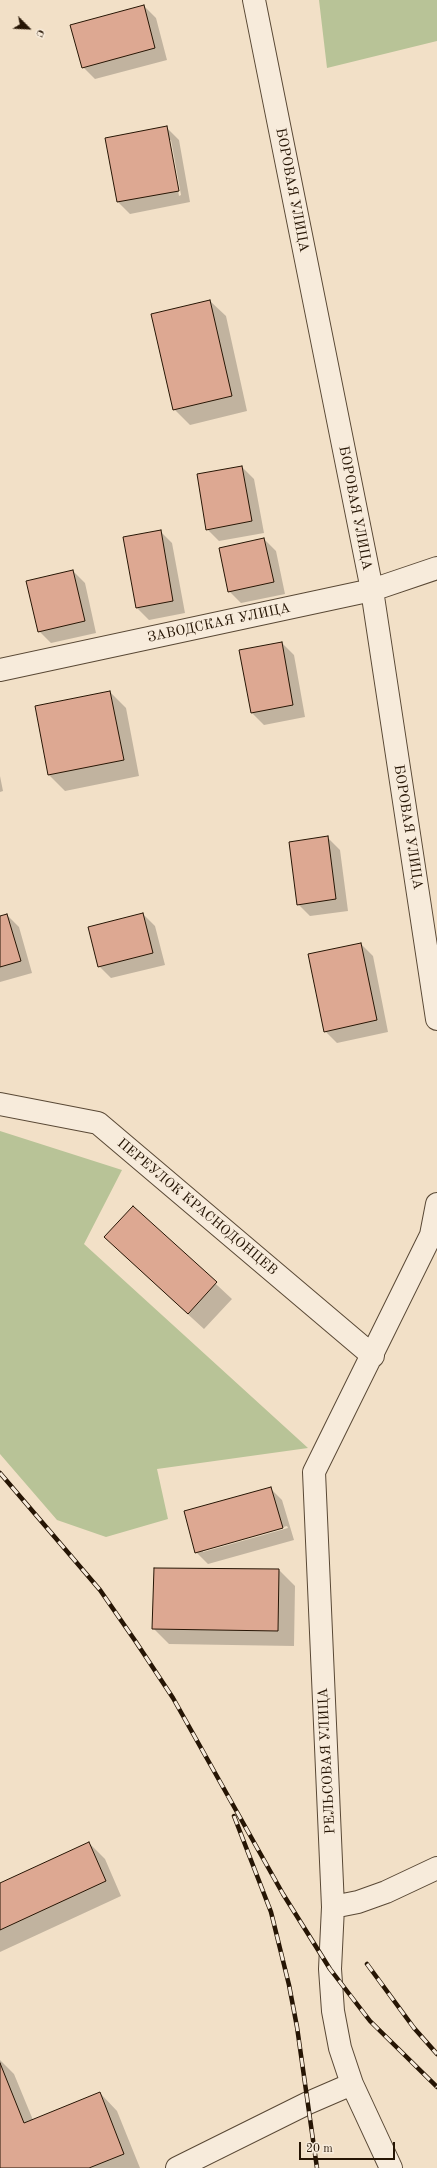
<!DOCTYPE html>
<html>
<head>
<meta charset="utf-8">
<style>
	body { margin:0 }
	#map { position:relative; width:437px; height:2168px; overflow:hidden; background:#f2e0c7; font-family:"Old Standard TT",serif }
	canvas { display:block }
	.north { position:absolute; left:8px; top:8px; width:40px; height:40px; -webkit-text-stroke:3px #f7ebdb; paint-order:stroke; rotate:114deg; font-size:11px; font-weight:700; line-height:16px; text-align:center; color:#261504 }
	.north::after { content:''; display:block; margin:auto; width:14px; height:18px; background:#261504; clip-path:polygon(50% 0,100% 100%,50% 72%,0 100%) }
	.scale { position:absolute; left:299px; top:2142px; width:96px; height:18px; box-sizing:border-box; border:2px solid #261504; border-top:0; padding-left:5px; font-size:12px; line-height:14px; white-space:nowrap; color:#261504; -webkit-text-stroke:3px #f7ebdb; paint-order:stroke }
</style>
</head>
<body>
<div id="map">
<canvas width="437" height="2168"></canvas>
<div class="north">С</div>
<div class="scale">20 m</div>
</div>
<script>
const ctx = document.querySelector('canvas').getContext('2d');
ctx.lineJoin = 'round';
function fillPath(path, color) {
  ctx.fillStyle = color;
  ctx.fill(path, 'evenodd');
}
function poly(rows) {
  const path = new Path2D();
  for (const r of rows) {
    path.moveTo(r[0], r[1]);
    for (let i = 2; i < r.length; i += 2) path.lineTo(r[i], r[i + 1]);
  }
  return path;
}
function stroke(path, color, width, dash) {
  ctx.strokeStyle = color;
  ctx.lineWidth = width;
  ctx.lineCap = dash ? 'butt' : 'round';
  ctx.setLineDash(dash || []);
  ctx.stroke(path);
}
function drawText(font, color, halo, rows, align = 'center') {
  ctx.font = font + ' "Old Standard TT",serif';
  ctx.lineWidth = 4;
  ctx.setLineDash([]);
  ctx.textBaseline = 'middle';
  ctx.strokeStyle = halo;
  ctx.fillStyle = color;
  for (const [text, x, y, turn = 0] of rows) {
    ctx.save();
    ctx.translate(x, y);
    ctx.rotate((+turn || 0) * Math.PI / 180);
    ctx.textAlign = isNaN(turn) ? turn : align;
    if (halo) ctx.strokeText(text, 0, 0);
    ctx.fillText(text, 0, 0);
    ctx.restore();
  }
}
fillPath(poly([
	[319,0,437,0,437,41,327,68],
	[0,1131,122,1170,84,1244,308,1448,157,1469,168,1519,106,1537,57,1520,0,1454]
]), '#b8c397');
fillPath(poly([
	[144,6,156,18,167,60,95,79,83,67],
	[167,128,179,140,190,202,130,214,118,202,106,139],
	[169,140,171,140,181,195,179,196],
	[210,301,226,316,247,411,190,425,174,409],
	[242,467,254,479,264,533,219,541,207,529],
	[160,531,172,543,185,613,149,620,137,608],
	[264,539,276,551,285,594,241,603,229,591],
	[73,571,85,583,96,633,51,643,39,631],
	[282,643,294,655,305,717,264,725,252,713],
	[110,692,126,708,139,776,65,791,49,775,36,707],
	[0,776,3,791,0,792],
	[328,838,340,850,348,911,310,916,298,904],
	[143,914,155,926,165,965,111,978,99,966],
	[7,915,19,927,32,973,0,982,0,917],
	[361,944,373,956,388,1032,337,1043,325,1031],
	[133,1207,232,1299,204,1329,121,1253],
	[270,1488,282,1500,294,1540,208,1564,196,1552],
	[287,1526,288,1528,203,1552,203,1550],
	[279,1570,295,1586,294,1646,169,1644,153,1628],
	[89,1843,105,1859,121,1896,0,1952,0,1884],
	[0,2060,14,2074,33,2120,100,2093,117,2111,140,2168,0,2168]
]), '#0003');
const building = poly([
	[144,5,155,48,82,68,70,25,144,5],
	[167,126,179,191,117,202,105,138,167,126],
	[210,300,232,396,173,410,151,314,210,300],
	[242,466,252,521,206,530,197,474,242,466],
	[161,530,173,601,136,608,123,537,161,530],
	[264,538,274,582,228,592,219,548,264,538],
	[73,570,85,621,38,632,26,581,73,570],
	[282,642,293,705,251,713,239,650,282,642],
	[110,691,124,760,48,775,35,706,110,691],
	[328,836,336,899,297,905,289,842,328,836],
	[143,913,153,953,98,967,88,927,143,913],
	[7,914,21,961,0,967,0,916,7,914],
	[361,943,377,1020,324,1032,308,954,361,943],
	[133,1206,217,1282,188,1314,104,1237,133,1206],
	[271,1487,283,1528,195,1553,184,1511,271,1487],
	[154,1568,279,1569,278,1631,152,1629,154,1568],
	[89,1842,106,1881,0,1930,0,1883,89,1842],
	[0,2063,24,2123,100,2092,124,2154,89,2168,0,2168,0,2063]
]);
fillPath(building, '#dda892');
stroke(building, '#261504', 1);
const minor = poly([
	[254,0,372,590,437,1019],
	[0,670,372,590,437,568],
	[0,1104,98,1123,373,1356],
	[333,1907,358,1902,386,1892,437,1868],
	[177,2168,308,2103,352,2084],
	[391,2168,352,2084,340,2048,333,2011,330,1969,333,1907,314,1472,431,1235,437,1204]
]);
stroke(minor, '#594835', 24);
stroke(minor, '#f7ebdb', 22);
const rail = poly([
	[0,1473,100,1590,136,1642,173,1698,283,1894,330,1969,370,2021,437,2087],
	[234,1816,271,1912,289,1985,297,2027,317,2168],
	[367,1964,414,2028,437,2054]
]);
stroke(rail, '#261504', 4.5);
stroke(rail, '#f7ebdb', 3, [9]);
drawText('14px', '#261504', '#f7ebdb', [
	["БОРОВАЯ УЛИЦА",292,190,79],
	["БОРОВАЯ УЛИЦА",355,508,79],
	["ЗАВОДСКАЯ УЛИЦА",219,623,-12],
	["БОРОВАЯ УЛИЦА",408,827,81],
	["ПЕРЕУЛОК КРАСНОДОНЦЕВ",197,1207,40],
	["РЕЛЬСОВАЯ УЛИЦА",327,1761,-93]
]);
</script>
</body>
</html>
